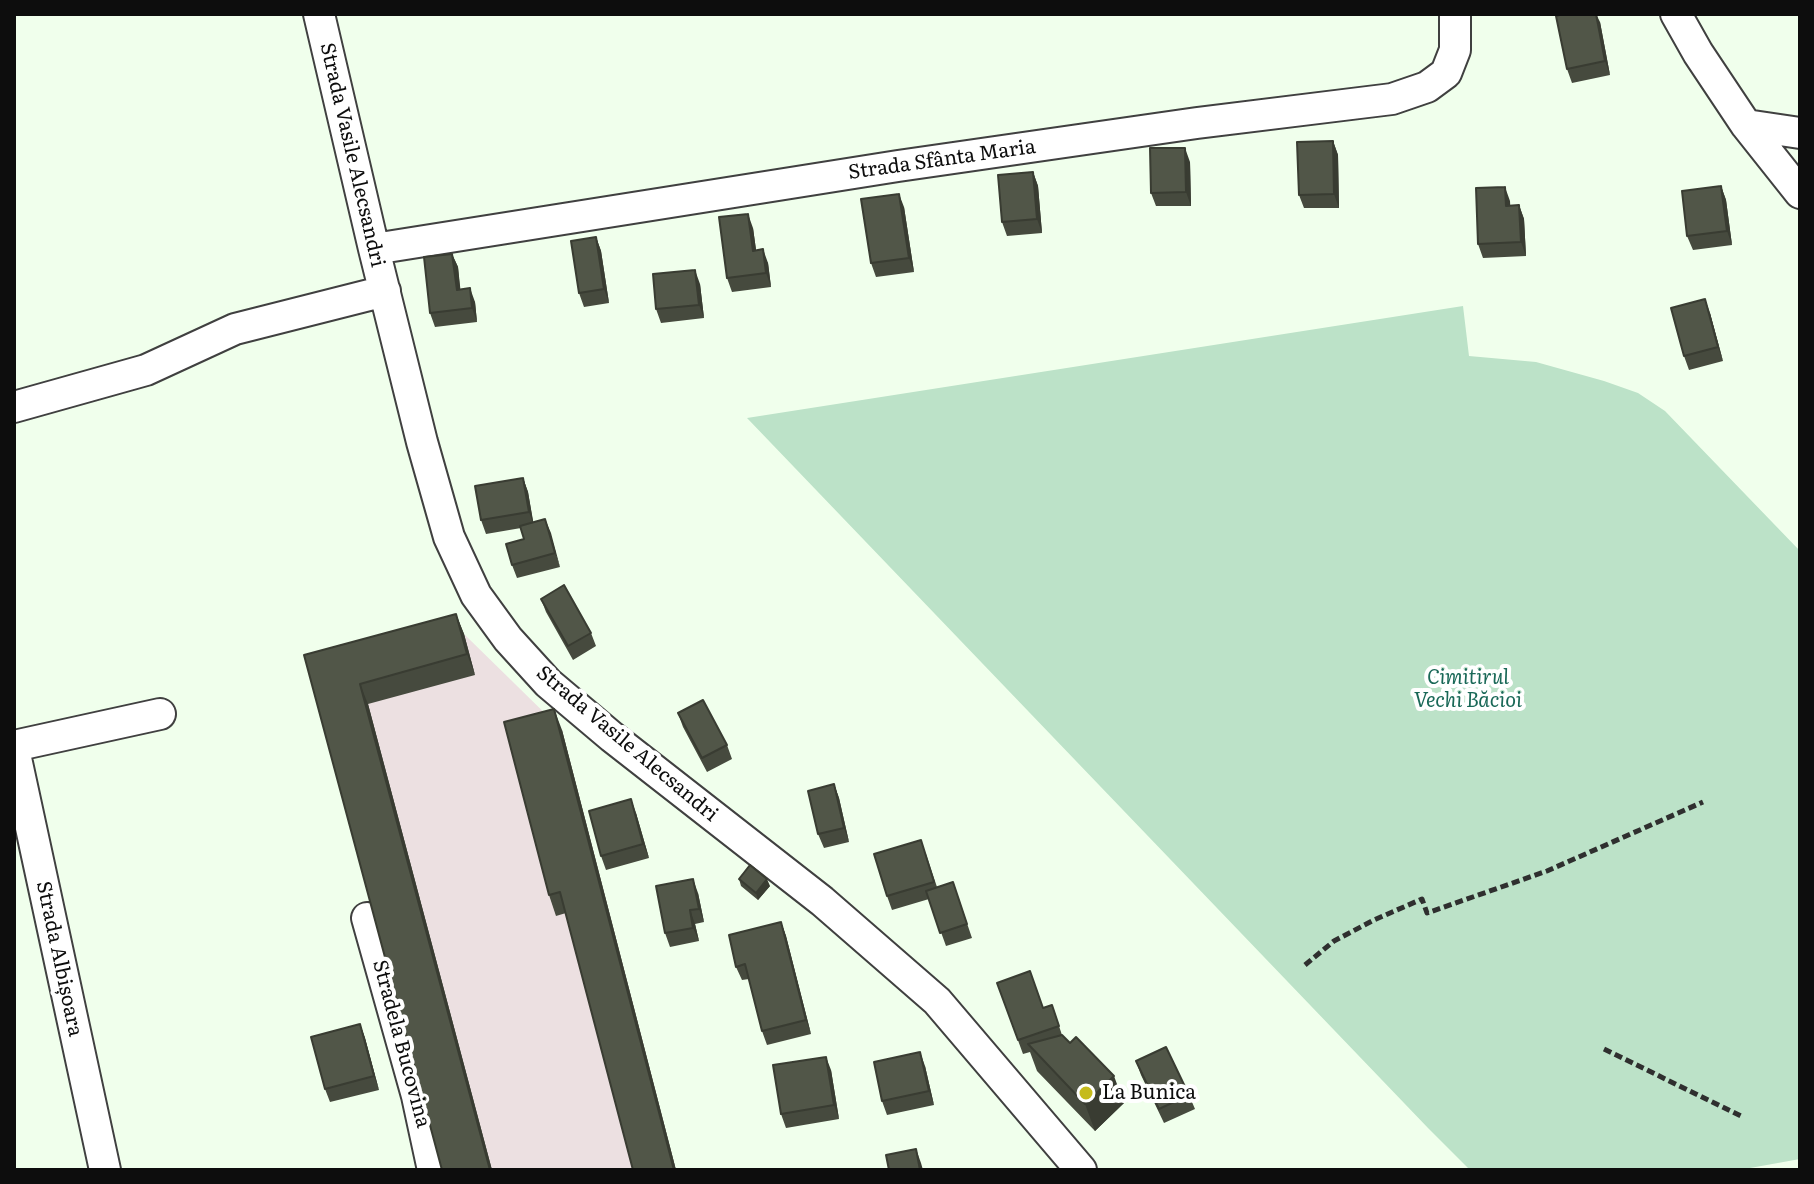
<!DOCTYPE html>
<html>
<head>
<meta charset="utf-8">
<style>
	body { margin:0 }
	#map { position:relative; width:1814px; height:1184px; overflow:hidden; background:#f0ffec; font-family:Literata,serif }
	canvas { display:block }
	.frame { position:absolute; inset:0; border:16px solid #0d0d0d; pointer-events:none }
</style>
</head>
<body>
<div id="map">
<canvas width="1814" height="1184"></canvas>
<div class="frame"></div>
</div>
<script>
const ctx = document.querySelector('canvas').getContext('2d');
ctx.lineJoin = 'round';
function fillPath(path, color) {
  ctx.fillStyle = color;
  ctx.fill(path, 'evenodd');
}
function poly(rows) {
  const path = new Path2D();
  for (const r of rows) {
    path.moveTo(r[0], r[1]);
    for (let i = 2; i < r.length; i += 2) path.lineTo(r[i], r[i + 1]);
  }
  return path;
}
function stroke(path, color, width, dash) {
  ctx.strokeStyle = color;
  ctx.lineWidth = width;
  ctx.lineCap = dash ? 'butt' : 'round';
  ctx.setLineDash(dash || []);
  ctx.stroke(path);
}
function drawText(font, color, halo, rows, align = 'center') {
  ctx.font = font + ' Literata,serif';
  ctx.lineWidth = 8;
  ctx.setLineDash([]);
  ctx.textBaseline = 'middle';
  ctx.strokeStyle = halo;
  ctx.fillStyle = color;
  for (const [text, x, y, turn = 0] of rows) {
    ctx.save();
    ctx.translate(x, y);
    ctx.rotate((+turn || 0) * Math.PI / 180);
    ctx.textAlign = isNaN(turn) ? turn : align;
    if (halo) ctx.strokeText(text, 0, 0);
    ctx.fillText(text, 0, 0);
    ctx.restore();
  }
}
fillPath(poly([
	[464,634,562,730,676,1170,444,1170,312,675]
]), '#ece0e1');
fillPath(poly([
	[1463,306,1469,356,1536,362,1604,381,1638,393,1665,411,1800,551,1800,1159,1739,1170,1470,1170,1428,1128,747,418]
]), '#bce2c8');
const minor = poly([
	[319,14,374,249,422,442,449,537,476,595,508,639,548,683,612,737,822,901,937,1001,1081,1170],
	[1676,14,1698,53,1746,125,1800,193],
	[1746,125,1800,133],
	[374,249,898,166,1197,123,1392,99,1427,87,1446,73,1455,50,1455,14],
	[14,407,146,370,235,329,385,291],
	[14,746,160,714],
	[14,749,105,1170],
	[367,918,417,1096,433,1170]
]);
stroke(minor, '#404040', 34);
stroke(poly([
	[1305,965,1334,941,1374,920,1422,899,1427,913,1547,871,1703,802],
	[1604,1049,1743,1117]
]), '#2f2f2f', 5, [8, 4]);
stroke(minor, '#fff', 30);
fillPath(poly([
	[1600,22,1610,75,1572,83,1567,69],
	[1333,141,1338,155,1339,208,1304,208,1299,195],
	[1190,162,1191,206,1156,206,1151,193],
	[1033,172,1038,186,1042,233,1007,236,1002,222],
	[1721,186,1726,200,1732,245,1693,250,1687,236],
	[1510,201,1510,206,1519,205,1524,219,1526,256,1483,258,1478,244],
	[904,207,914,272,876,277,871,263],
	[753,228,756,250,768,263,771,287,732,292,727,278],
	[596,237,601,251,609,303,584,307,579,293],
	[452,254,458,267,460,290,475,302,477,322,435,327,430,313],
	[700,284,704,318,661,323,656,309],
	[1710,313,1723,361,1689,370,1684,356],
	[523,478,528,492,533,522,545,519,560,567,517,578,512,565,524,539,521,528,486,534,481,520],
	[541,599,591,633,596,646,573,660,546,612],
	[456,614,464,634,475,675,368,704,492,1170,442,1170,304,655],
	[678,713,727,745,732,759,707,772,683,727],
	[562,730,676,1170,633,1170,566,913,556,916,549,895],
	[834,784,839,798,849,842,824,848,818,834],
	[636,813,649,858,606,870,601,856],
	[926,854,937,887,953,882,972,938,946,946,929,899,892,910,887,896],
	[739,879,770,886,758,900,741,886],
	[698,893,704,922,695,924,699,941,670,947,665,933],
	[781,922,786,936,811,1034,767,1045,762,1031,749,979,742,980,736,967],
	[997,983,1043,1008,1052,1005,1062,1035,1124,1103,1095,1131,1037,1071,1030,1052,1023,1054],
	[360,1024,365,1038,379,1090,330,1102,325,1089],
	[1136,1061,1189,1095,1195,1109,1164,1123,1141,1075],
	[925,1066,934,1105,887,1115,882,1101],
	[831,1070,839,1119,786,1128,781,1114]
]), '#464a3e');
fillPath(poly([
	[1596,14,1600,22,1610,75,1605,61],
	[1333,141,1338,155,1339,208,1334,194],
	[1185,148,1190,162,1191,206,1186,192],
	[1033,172,1038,186,1042,233,1037,219],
	[1721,186,1726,200,1732,245,1727,231],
	[1505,187,1510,201,1511,220,1506,206],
	[899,194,904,207,914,272,909,258],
	[1519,205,1524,219,1526,256,1521,242],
	[748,214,753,228,758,264,753,251],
	[596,237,601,251,609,303,604,289],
	[763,249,768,263,771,287,766,273],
	[452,254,458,267,462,304,457,290],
	[695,270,700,284,704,318,699,305],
	[470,288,475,302,477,322,472,308],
	[1705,299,1710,313,1723,361,1718,347],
	[523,478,528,492,534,526,529,512],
	[545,519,551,533,560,567,555,553],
	[456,614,464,634,475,675,467,654],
	[360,684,368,704,492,1170,490,1170],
	[554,709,562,730,676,1170,674,1170],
	[834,784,839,798,849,842,844,828],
	[631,799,636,813,649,858,643,844],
	[693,879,698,893,704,922,699,909],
	[767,879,770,886,758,900,756,893],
	[690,910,695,924,699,941,693,928],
	[781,922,786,936,811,1034,806,1020],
	[360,1024,365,1038,379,1090,374,1076],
	[920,1052,925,1066,934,1105,929,1091],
	[826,1057,831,1070,839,1119,834,1105],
	[1114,1076,1124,1103,1095,1131,1085,1104],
	[916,1149,921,1163,923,1170,920,1170]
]), '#393c32');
const building = poly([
	[1563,14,1596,14,1605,61,1567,69,1556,16,1563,14],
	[1333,141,1334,194,1299,195,1297,142,1333,141],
	[1150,148,1185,148,1186,192,1151,193,1150,148],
	[1033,172,1037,219,1002,222,998,175,1033,172],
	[1721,186,1727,231,1687,236,1682,191,1721,186],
	[1505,187,1506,206,1519,205,1521,242,1478,244,1476,188,1505,187],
	[899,194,909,258,871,263,861,199,899,194],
	[748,214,753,251,763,249,766,273,727,278,719,217,748,214],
	[596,237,604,289,579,293,571,241,596,237],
	[452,254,457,290,470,288,472,308,430,313,424,257,452,254],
	[695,270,699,305,656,309,653,274,695,270],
	[1705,299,1718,347,1684,356,1671,308,1705,299],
	[523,478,529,512,481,520,475,486,523,478],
	[545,519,555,553,512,565,506,544,524,539,520,526,545,519],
	[564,585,591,633,568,646,541,599,564,585],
	[456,614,467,654,360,684,490,1170,442,1170,304,655,456,614],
	[703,700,727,745,702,758,678,713,703,700],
	[554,709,674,1170,633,1170,560,892,549,895,504,722,554,709],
	[834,784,844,828,818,834,808,791,834,784],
	[631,799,643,844,601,856,589,811,631,799],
	[921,840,934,882,887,896,874,854,921,840],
	[750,865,767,879,756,893,739,879,750,865],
	[693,879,699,909,690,910,693,928,665,933,656,886,693,879],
	[953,882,967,924,940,933,926,891,953,882],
	[781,922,806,1020,762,1031,745,964,736,967,729,935,781,922],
	[1030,971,1043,1008,1052,1005,1059,1026,1018,1040,997,983,1030,971],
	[360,1024,374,1076,325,1089,311,1037,360,1024],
	[1062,1035,1070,1043,1076,1037,1114,1076,1085,1104,1028,1044,1062,1035],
	[1166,1047,1189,1095,1159,1109,1136,1061,1166,1047],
	[920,1052,929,1091,882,1101,874,1062,920,1052],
	[826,1057,834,1105,781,1114,773,1065,826,1057],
	[916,1149,920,1170,889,1170,886,1155,916,1149]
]);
fillPath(building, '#515648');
stroke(building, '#393c32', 2);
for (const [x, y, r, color] of [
	[1086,1093,8,"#c5bb1c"]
]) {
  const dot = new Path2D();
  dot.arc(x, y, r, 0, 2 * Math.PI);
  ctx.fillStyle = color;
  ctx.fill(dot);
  stroke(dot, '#fff', 3);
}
drawText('20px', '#0d0d0d', '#fff', [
	["Strada Vasile Alecsandri",352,155,77],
	["Strada Sfânta Maria",942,160,-8],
	["Strada Vasile Alecsandri",627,744,40],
	["Strada Albișoara",59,959,78],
	["Stradela Bucovina",401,1044,75]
]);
drawText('italic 20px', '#196857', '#fff', [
	["Cimitirul",1468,678],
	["Vechi Băcioi",1468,701]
]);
drawText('20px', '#0d0d0d', '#fff', [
	["La Bunica",1102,1093]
], 'left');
</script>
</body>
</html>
